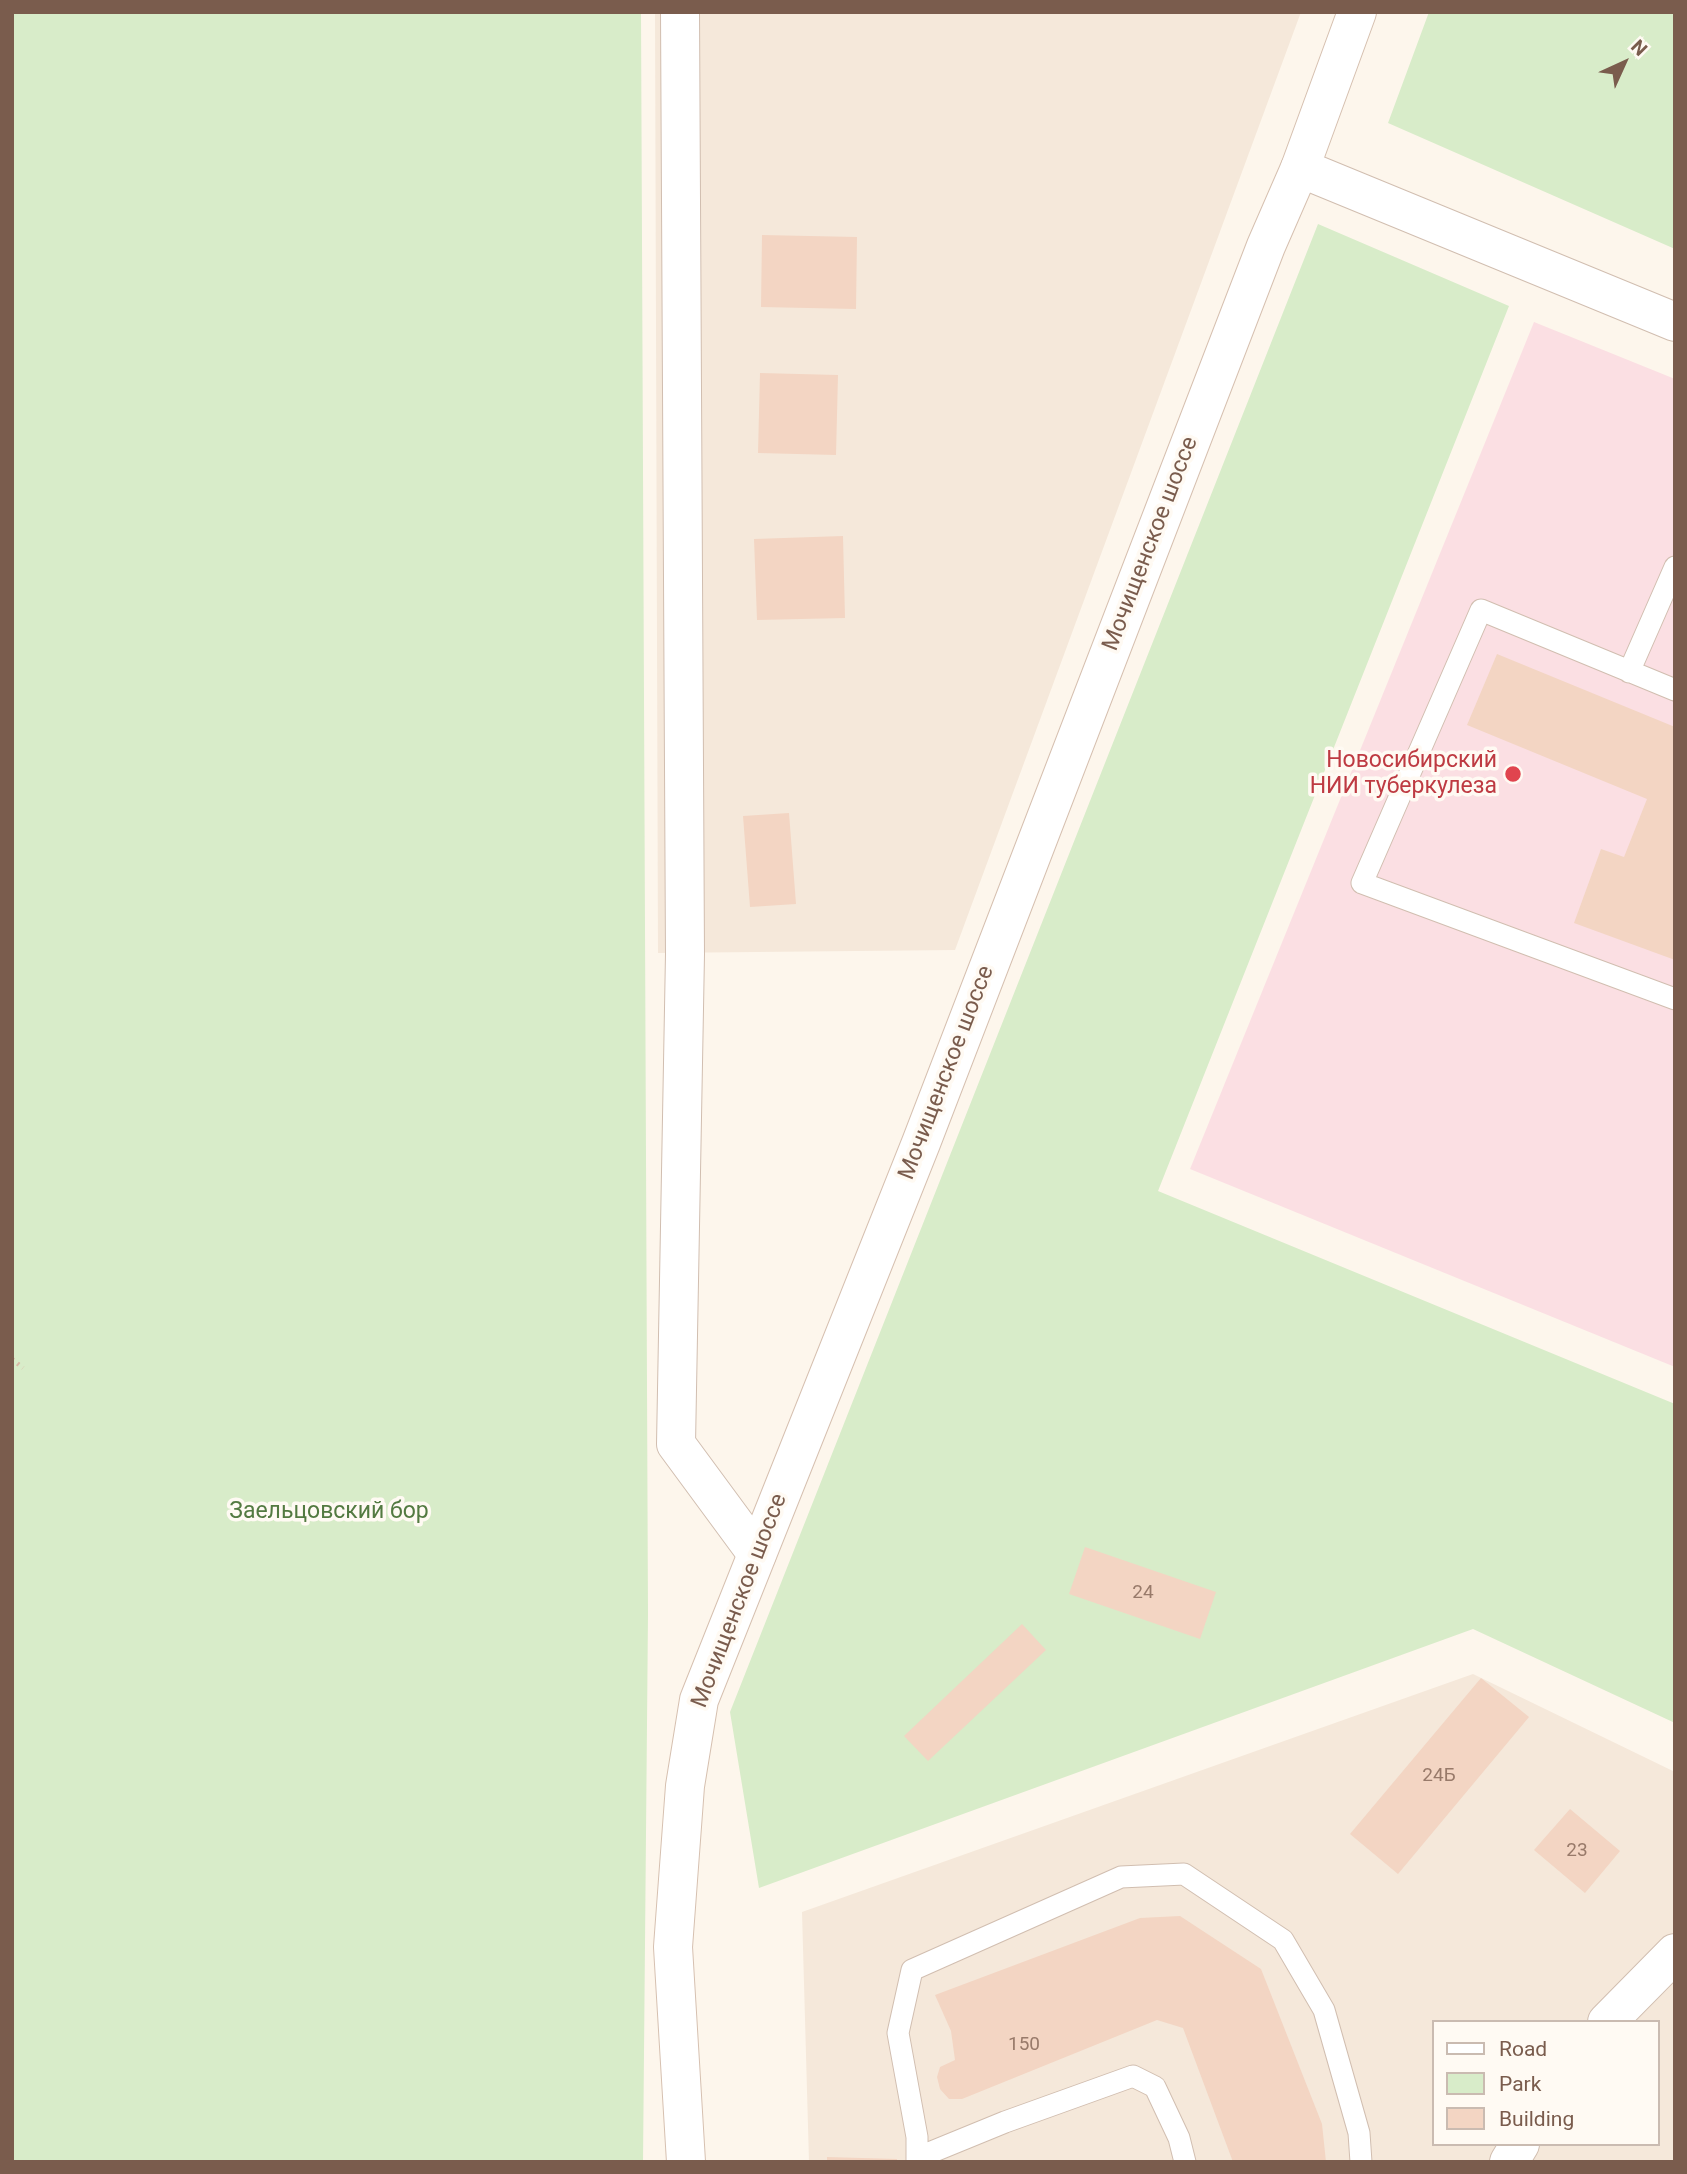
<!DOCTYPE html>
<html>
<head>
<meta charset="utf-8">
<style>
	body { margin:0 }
	#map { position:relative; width:1687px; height:2174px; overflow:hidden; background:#fdf6ec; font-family:Roboto,sans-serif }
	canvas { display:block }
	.frame { position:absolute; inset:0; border:14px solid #7a5c4d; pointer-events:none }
	.legend { position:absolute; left:1432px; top:2020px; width:228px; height:126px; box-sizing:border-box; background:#fffaf3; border:2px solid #cabbb1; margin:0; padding:9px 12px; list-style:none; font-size:21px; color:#7a5c4d }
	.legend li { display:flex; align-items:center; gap:14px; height:35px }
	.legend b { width:35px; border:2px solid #cabbb1 }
	.north { position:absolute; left:1589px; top:28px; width:70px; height:70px; -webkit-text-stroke:5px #fffaf3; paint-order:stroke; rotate:45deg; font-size:19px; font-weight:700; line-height:28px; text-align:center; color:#7a5c4d }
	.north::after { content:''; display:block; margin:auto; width:24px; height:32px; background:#7a5c4d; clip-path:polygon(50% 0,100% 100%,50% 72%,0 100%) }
</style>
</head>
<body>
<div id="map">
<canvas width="1687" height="2174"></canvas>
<div class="frame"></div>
<ul class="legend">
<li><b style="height:9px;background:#fff"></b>Road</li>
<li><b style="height:19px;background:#d8ecc9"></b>Park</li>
<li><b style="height:19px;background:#f3d5c3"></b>Building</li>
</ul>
<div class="north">N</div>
</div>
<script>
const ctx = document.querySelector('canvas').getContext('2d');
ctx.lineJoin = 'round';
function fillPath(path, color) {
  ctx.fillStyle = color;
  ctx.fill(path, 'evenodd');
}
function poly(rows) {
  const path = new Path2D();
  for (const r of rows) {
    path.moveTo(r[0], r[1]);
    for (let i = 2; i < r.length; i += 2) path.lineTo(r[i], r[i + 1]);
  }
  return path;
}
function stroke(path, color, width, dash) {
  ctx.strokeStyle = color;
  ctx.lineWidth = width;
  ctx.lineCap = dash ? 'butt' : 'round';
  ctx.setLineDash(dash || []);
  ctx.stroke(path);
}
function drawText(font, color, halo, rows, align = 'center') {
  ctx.font = font + ' Roboto,sans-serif';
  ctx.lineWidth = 7;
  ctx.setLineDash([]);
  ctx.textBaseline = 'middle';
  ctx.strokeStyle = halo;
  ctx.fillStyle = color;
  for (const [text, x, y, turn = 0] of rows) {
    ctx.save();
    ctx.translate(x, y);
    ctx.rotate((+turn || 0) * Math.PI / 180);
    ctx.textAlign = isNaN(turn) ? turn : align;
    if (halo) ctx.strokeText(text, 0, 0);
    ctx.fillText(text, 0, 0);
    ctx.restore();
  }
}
fillPath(poly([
	[655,12,1301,12,955,950,658,953],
	[1473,1674,1675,1772,1675,2162,809,2162,802,1912],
	[1433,2022,1657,2022,1657,2144,1433,2144]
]), '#f5e8da');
fillPath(poly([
	[1534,322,1675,379,1675,1367,1190,1169]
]), '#fbdfe3');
fillPath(poly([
	[12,12,641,12,648,1614,643,2162,12,2162],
	[1429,12,1675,12,1675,249,1388,123],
	[1318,224,1509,306,1158,1191,1675,1404,1675,1723,1473,1629,759,1888,730,1712]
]), '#d8ecc9');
fillPath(poly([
	[762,235,857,237,856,309,761,307],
	[760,373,838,375,836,455,758,453],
	[843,536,845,618,757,620,754,539],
	[1497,654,1675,727,1675,960,1574,923,1601,849,1624,857,1647,799,1467,725],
	[789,813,796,904,750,907,743,816],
	[1085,1547,1216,1592,1200,1639,1069,1594],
	[1022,1624,1046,1650,928,1761,904,1736],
	[1481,1678,1529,1717,1398,1874,1350,1834],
	[1570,1809,1620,1851,1585,1893,1534,1850],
	[1180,1916,1261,1969,1322,2124,1326,2162,1233,2162,1183,2028,1157,2020,962,2099,949,2099,940,2089,937,2077,940,2067,955,2060,951,2031,935,1995,1140,1918],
	[827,2157,897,2159,897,2162,827,2162]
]), '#f3d5c3');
const lane = poly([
	[1629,672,1675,567],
	[1675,690,1481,610,1362,883,1675,999],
	[917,2158,1005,2122,1133,2076,1155,2087,1179,2138,1185,2162],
	[917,2162,917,2137,898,2033,912,1970,1121,1877,1184,1874,1283,1940,1324,2010,1359,2133,1361,2162]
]);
const street = poly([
	[680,12,685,954,676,1444,757,1554],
	[1300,168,1675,322],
	[1607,2022,1675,1953],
	[1509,2162,1520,2144]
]);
const secondary = poly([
	[686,2162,673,1947,685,1786,699,1700,921,1143,1266,246,1300,168,1357,12]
]);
stroke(lane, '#d1beb0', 23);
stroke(street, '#d1beb0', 40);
stroke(secondary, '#d6c0b0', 40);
stroke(poly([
	[12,1359,23,1368]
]), '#d9b8a5', 4.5, [2, 5]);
stroke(lane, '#fff', 21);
stroke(street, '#fff', 38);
stroke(secondary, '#fff', 38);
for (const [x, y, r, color] of [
	[1513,774,9,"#e0444e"]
]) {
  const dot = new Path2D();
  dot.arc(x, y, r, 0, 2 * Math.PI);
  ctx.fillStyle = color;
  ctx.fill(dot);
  stroke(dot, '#fffaf3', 2.5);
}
drawText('19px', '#987a6a', null, [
	["24",1143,1593],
	["24Б",1439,1776],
	["23",1577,1851],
	["150",1024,2045]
]);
drawText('23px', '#7a5c4d', '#fffaf3', [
	["Мочищенское шоссе",1151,544,-69],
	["Мочищенское шоссе",947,1073,-69],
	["Мочищенское шоссе",740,1601,-69]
]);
drawText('23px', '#be3a42', '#fffaf3', [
	["Новосибирский",1497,761],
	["НИИ туберкулеза",1497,787]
], 'right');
drawText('23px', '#537a41', '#fffaf3', [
	["Заельцовский бор",329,1512]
]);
</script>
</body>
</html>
